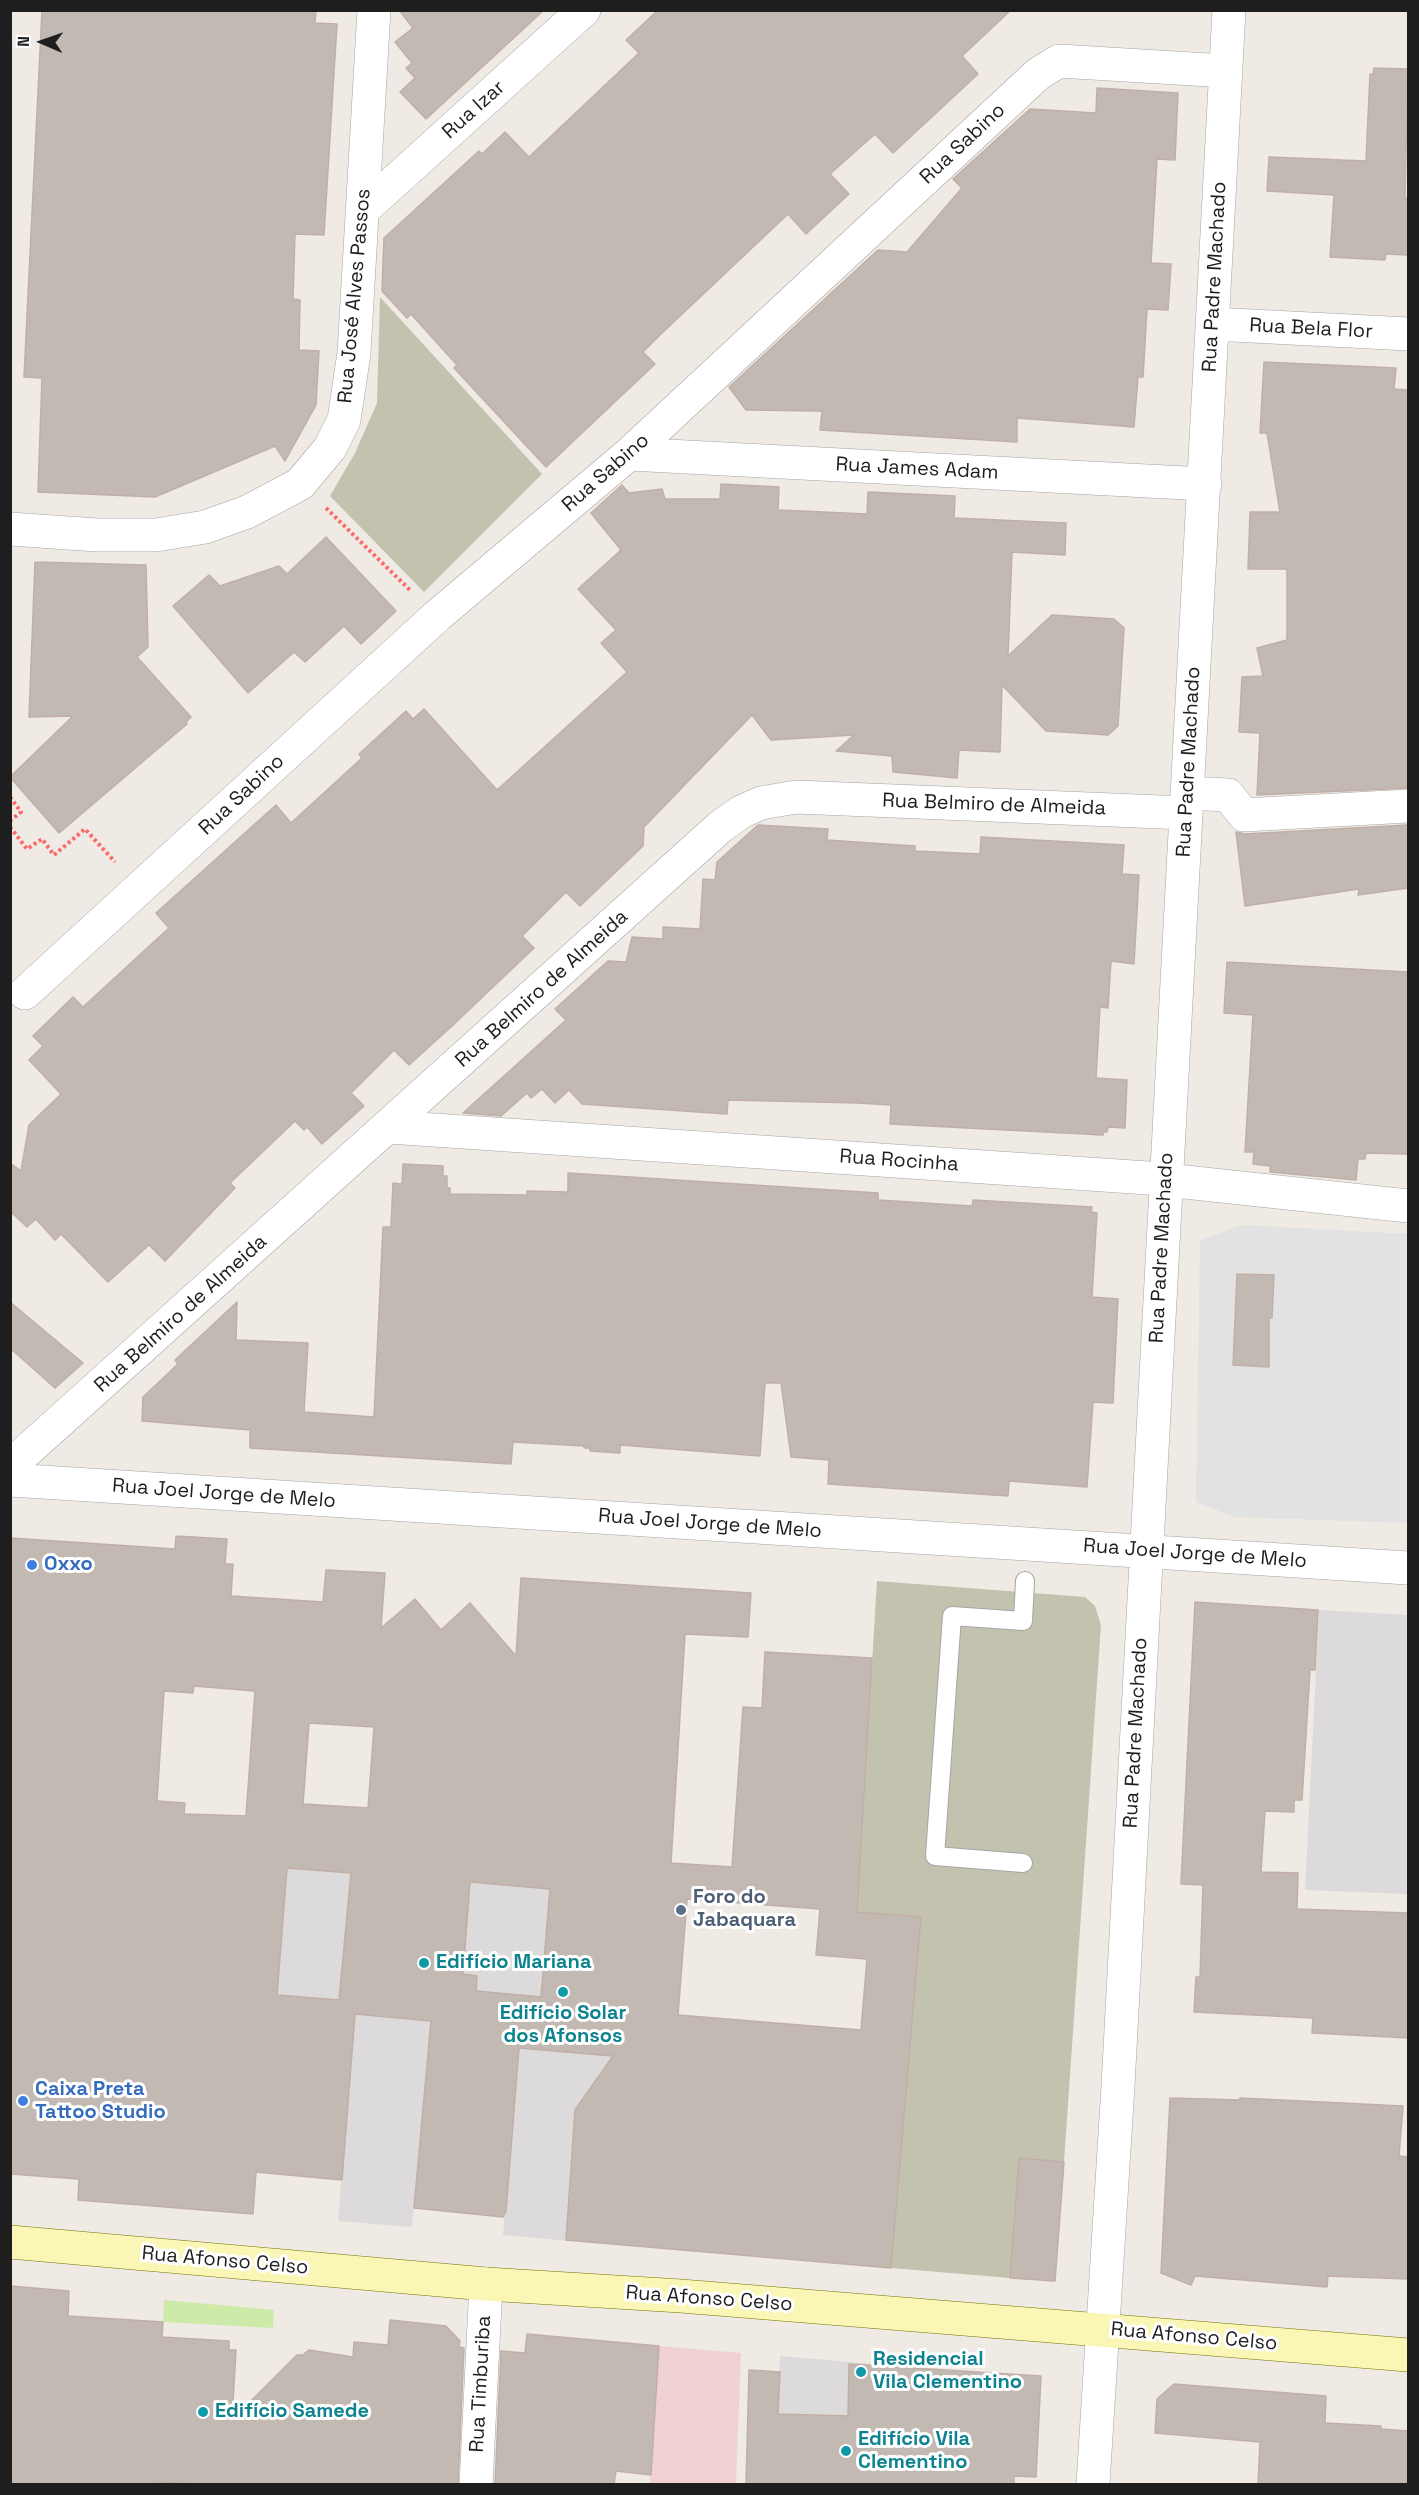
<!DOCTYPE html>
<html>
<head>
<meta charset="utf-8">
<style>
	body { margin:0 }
	#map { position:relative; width:1419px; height:2495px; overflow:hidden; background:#efeae3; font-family:"Space Grotesk",sans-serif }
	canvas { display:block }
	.frame { position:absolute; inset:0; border:12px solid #1e1e1e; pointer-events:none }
	.north { position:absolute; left:12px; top:12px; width:60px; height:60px; -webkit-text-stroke:4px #fff; paint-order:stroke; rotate:272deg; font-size:16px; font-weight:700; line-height:24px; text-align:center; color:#1e1e1e }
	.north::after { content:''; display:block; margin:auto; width:21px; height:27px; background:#1e1e1e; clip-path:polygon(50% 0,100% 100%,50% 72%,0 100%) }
</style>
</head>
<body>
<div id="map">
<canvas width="1419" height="2495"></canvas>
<div class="frame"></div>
<div class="north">N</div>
</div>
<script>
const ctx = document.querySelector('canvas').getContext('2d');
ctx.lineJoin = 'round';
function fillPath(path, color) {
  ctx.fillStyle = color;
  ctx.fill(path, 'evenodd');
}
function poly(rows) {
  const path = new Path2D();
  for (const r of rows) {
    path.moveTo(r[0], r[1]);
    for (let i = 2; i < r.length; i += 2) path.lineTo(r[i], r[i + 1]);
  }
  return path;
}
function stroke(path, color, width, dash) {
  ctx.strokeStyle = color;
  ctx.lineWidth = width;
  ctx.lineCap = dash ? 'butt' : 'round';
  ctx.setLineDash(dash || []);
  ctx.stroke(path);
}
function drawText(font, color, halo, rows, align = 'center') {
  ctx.font = font + ' "Space Grotesk",sans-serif';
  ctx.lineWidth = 6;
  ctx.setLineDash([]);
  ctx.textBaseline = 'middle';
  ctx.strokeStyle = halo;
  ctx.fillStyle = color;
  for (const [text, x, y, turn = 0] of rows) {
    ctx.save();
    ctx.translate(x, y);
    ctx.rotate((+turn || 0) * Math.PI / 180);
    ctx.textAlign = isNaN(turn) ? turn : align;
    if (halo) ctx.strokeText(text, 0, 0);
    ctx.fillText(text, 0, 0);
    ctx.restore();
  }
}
fillPath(poly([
	[1319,1610,1408,1615,1408,1894,1305,1890],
	[287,1864,320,1871,630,1895,602,2244,503,2235,518,2058,428,2052,412,2227,338,2221,356,2002,277,1995],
	[780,2356,920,2368,915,2484,776,2484]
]), '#dcdadb');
fillPath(poly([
	[659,2346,741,2353,736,2484,650,2484]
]), '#f0d2d4');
fillPath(poly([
	[380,297,542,474,424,592,330,496,355,453,377,403],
	[877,1581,1085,1597,1095,1606,1101,1625,1064,2162,1019,2159,1010,2278,891,2268,921,1918,857,1912]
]), '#c3c2af');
fillPath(poly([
	[164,2300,274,2310,273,2328,163,2322]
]), '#ceeaa8');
fillPath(poly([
	[1242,1225,1408,1234,1408,1523,1234,1517,1196,1502,1200,1240]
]), '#e2e2e2');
const building = poly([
	[42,10,316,10,315,23,337,24,324,235,295,234,293,299,300,300,299,350,319,351,316,405,285,461,275,446,155,497,38,492,42,378,24,377,42,10],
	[399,10,544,10,426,119,400,92,415,78,406,68,412,63,395,42,413,28,399,10],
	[658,10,1011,10,962,56,978,74,893,153,875,134,830,174,849,194,806,234,788,214,661,334,643,352,655,364,546,467,454,368,457,365,411,314,407,318,382,291,384,238,479,151,482,154,505,132,529,157,639,53,626,40,658,10],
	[1374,68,1408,69,1405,198,1408,198,1408,255,1386,254,1385,260,1330,257,1334,195,1267,191,1269,157,1366,161,1370,74,1373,75,1374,68],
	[1097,88,1178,93,1175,160,1157,159,1151,263,1171,264,1168,310,1147,309,1143,377,1138,377,1134,427,1017,418,1017,442,820,430,822,411,746,410,729,387,878,250,907,252,962,188,953,179,1030,109,1096,113,1097,88],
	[1264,362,1396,368,1394,389,1408,390,1408,788,1257,795,1260,733,1239,732,1242,677,1263,676,1257,648,1287,640,1287,569,1248,569,1250,512,1280,512,1267,433,1260,433,1264,362],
	[721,484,779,487,778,510,867,514,868,492,955,496,954,518,1066,523,1065,555,1012,552,1008,656,1052,615,1114,619,1124,628,1118,726,1108,735,1046,731,1002,685,1000,752,959,750,957,778,893,772,892,756,836,751,854,735,771,740,752,715,644,827,643,846,580,906,566,892,522,936,534,948,452,1026,409,1065,394,1050,351,1093,364,1106,322,1144,307,1127,304,1130,295,1121,230,1183,235,1188,165,1261,149,1245,108,1282,61,1234,55,1240,36,1219,27,1227,10,1211,10,1163,21,1171,29,1125,61,1094,29,1060,43,1046,33,1036,73,997,83,1007,169,928,156,913,276,805,291,823,362,758,359,754,406,711,413,719,424,709,497,790,627,672,601,643,616,630,578,589,621,550,591,513,622,485,629,493,662,489,665,499,720,499,721,484],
	[326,537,396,611,361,644,344,626,305,662,294,652,248,693,173,606,209,575,220,586,279,566,287,574,326,537],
	[35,562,146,565,148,647,137,657,191,717,186,722,187,724,59,833,10,777,73,716,29,717,35,562],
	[758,825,828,829,827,840,915,846,915,851,980,854,981,837,1124,845,1122,874,1139,875,1134,964,1111,961,1108,1008,1100,1007,1096,1078,1127,1080,1125,1128,1108,1127,1107,1132,1103,1132,1103,1135,890,1124,891,1105,858,1103,728,1100,727,1114,582,1104,569,1090,555,1103,542,1089,531,1098,527,1093,501,1116,463,1113,566,1020,555,1009,608,961,626,962,632,937,663,939,663,927,700,929,703,879,715,880,717,862,758,825],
	[1408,825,1408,888,1358,895,1359,889,1245,906,1236,832,1245,834,1408,825],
	[1227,962,1408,972,1408,1154,1366,1153,1365,1159,1358,1159,1356,1180,1270,1172,1270,1166,1253,1164,1254,1152,1245,1152,1253,1015,1224,1013,1227,962],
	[403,1164,443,1166,443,1176,447,1176,447,1188,450,1188,450,1194,527,1195,527,1191,568,1192,568,1173,878,1193,878,1200,972,1206,973,1200,1092,1207,1091,1212,1097,1213,1092,1297,1118,1299,1113,1403,1093,1402,1087,1487,1009,1481,1008,1496,828,1484,829,1460,791,1457,781,1383,765,1383,760,1456,620,1445,620,1453,590,1451,590,1448,584,1448,584,1446,513,1442,511,1464,250,1448,250,1430,142,1421,143,1397,178,1364,175,1360,237,1302,236,1340,308,1343,304,1412,374,1417,383,1227,391,1227,393,1183,402,1184,403,1164],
	[1237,1274,1274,1275,1272,1318,1269,1318,1269,1367,1233,1365,1237,1274],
	[10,1302,83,1363,55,1388,10,1348,10,1302],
	[176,1536,227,1539,225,1564,233,1564,231,1596,323,1602,326,1570,385,1573,381,1628,415,1599,441,1630,470,1603,516,1656,521,1578,751,1593,748,1637,685,1634,671,1863,732,1867,743,1707,762,1708,765,1652,872,1658,857,1912,921,1917,891,2268,566,2240,575,2110,613,2056,519,2048,506,2211,503,2217,414,2208,431,2021,355,2014,342,2180,256,2172,253,2214,78,2200,79,2179,10,2174,11,1538,175,1549,176,1536],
	[194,1686,255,1691,246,1816,184,1814,185,1803,157,1801,164,1691,193,1693,194,1686],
	[309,1723,374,1727,368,1808,303,1804,309,1723],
	[287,1868,351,1873,339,2000,277,1995,287,1868],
	[470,1882,550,1889,541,1997,476,1991,477,1976,463,1974,470,1882],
	[687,1899,820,1909,816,1955,867,1959,861,2030,678,2015,687,1899],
	[1195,1602,1318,1610,1315,1670,1310,1670,1302,1800,1294,1800,1294,1812,1265,1811,1261,1872,1298,1873,1297,1909,1408,1913,1408,2038,1312,2033,1313,2018,1194,2012,1196,1977,1200,1977,1203,1885,1181,1884,1195,1602],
	[1170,2098,1240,2100,1240,2098,1403,2106,1399,2156,1408,2157,1408,2279,1328,2276,1327,2287,1195,2276,1191,2285,1161,2273,1170,2098],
	[1019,2158,1064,2162,1055,2281,1010,2278,1019,2158],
	[10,2286,69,2291,68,2316,163,2322,162,2337,229,2341,229,2350,236,2350,232,2420,297,2355,303,2355,309,2350,353,2357,354,2342,388,2345,390,2320,446,2326,460,2341,459,2347,464,2348,458,2484,200,2484,155,2482,155,2484,10,2484,10,2286],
	[527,2334,659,2346,651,2475,616,2471,614,2484,495,2484,501,2351,525,2353,527,2334],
	[849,2364,1041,2376,1036,2477,1014,2476,1014,2484,746,2484,749,2370,780,2372,778,2414,848,2416,849,2364],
	[1174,2384,1326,2396,1325,2423,1381,2426,1381,2429,1408,2431,1408,2484,1258,2484,1260,2442,1155,2433,1157,2399,1174,2384]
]);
fillPath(building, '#c3b9b3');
stroke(building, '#c1afa6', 1.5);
const lane = poly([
	[1023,1863,935,1856,952,1616,1023,1621,1025,1581]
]);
const street = poly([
	[363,210,584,10],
	[1213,324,1408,334],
	[629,454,1205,484],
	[10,529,97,535,156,535,205,527,247,512,300,484,330,448,344,420,354,353,374,10],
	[1187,793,1228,795,1244,815,1408,806],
	[25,993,437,616,629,454,1038,74,1059,61,1226,71],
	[389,1127,1148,1178,1408,1206],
	[10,1466,720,827,741,812,761,803,796,797,1186,813],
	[10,1480,1408,1568],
	[476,2484,486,2284],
	[1093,2484,1118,2086,1229,10]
]);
const secondary = poly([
	[10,2242,486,2284,681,2296,1408,2355]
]);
stroke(lane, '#a5a5a5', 20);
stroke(street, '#a5a5a5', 34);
stroke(secondary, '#737504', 34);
stroke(poly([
	[326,508,411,591],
	[10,797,21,812,10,821],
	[10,827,27,849,42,839,54,855,85,829,115,862]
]), '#fb6a68', 4, [3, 3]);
stroke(lane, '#fff', 18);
stroke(street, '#fff', 33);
stroke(secondary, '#faf7b6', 33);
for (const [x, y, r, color] of [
	[32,1565,6,"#3f7fe0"],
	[681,1910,6,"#5c6f8a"],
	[424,1963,6,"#0f9aa8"],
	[563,1992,6,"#0f9aa8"],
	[23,2101,6,"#3f7fe0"],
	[861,2372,6,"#0f9aa8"],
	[203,2412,6,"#0f9aa8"],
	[846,2451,6,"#0f9aa8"]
]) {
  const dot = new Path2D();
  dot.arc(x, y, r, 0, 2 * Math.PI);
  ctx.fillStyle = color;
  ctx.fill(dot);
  stroke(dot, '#fff', 2);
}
drawText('20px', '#1e1e1e', '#fff', [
	["Rua Izar",474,110,-42],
	["Rua Sabino",963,144,-43],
	["Rua Padre Machado",1215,277,-87],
	["Rua José Alves Passos",355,296,-85],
	["Rua Bela Flor",1311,329,3],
	["Rua James Adam",917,469,3],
	["Rua Sabino",606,473,-41],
	["Rua Padre Machado",1189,762,-87],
	["Rua Sabino",242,795,-43],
	["Rua Belmiro de Almeida",994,805,2],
	["Rua Belmiro de Almeida",542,989,-42],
	["Rua Rocinha",899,1161,4],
	["Rua Padre Machado",1162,1248,-87],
	["Rua Belmiro de Almeida",181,1314,-42],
	["Rua Joel Jorge de Melo",224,1494,4],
	["Rua Joel Jorge de Melo",710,1524,4],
	["Rua Joel Jorge de Melo",1195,1554,4],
	["Rua Padre Machado",1136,1733,-87],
	["Rua Afonso Celso",225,2261,5],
	["Rua Afonso Celso",709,2299,4],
	["Rua Afonso Celso",1194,2337,5],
	["Rua Timburiba",481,2384,-87]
]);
drawText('bold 20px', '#366cbe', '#fff', [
	["Oxxo",44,1565],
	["Caixa Preta",35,2090],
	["Tattoo Studio",35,2113]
], 'left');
drawText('bold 20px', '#4e5e75', '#fff', [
	["Foro do",693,1898],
	["Jabaquara",693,1921]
], 'left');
drawText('bold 20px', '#0d838f', '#fff', [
	["Edifício Mariana",436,1963],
	["Edifício Solar",563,2014,"center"],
	["dos Afonsos",563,2037,"center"],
	["Residencial",873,2360],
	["Vila Clementino",873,2383],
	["Edifício Samede",215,2412],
	["Edifício Vila",858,2440],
	["Clementino",858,2463]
], 'left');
</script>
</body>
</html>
